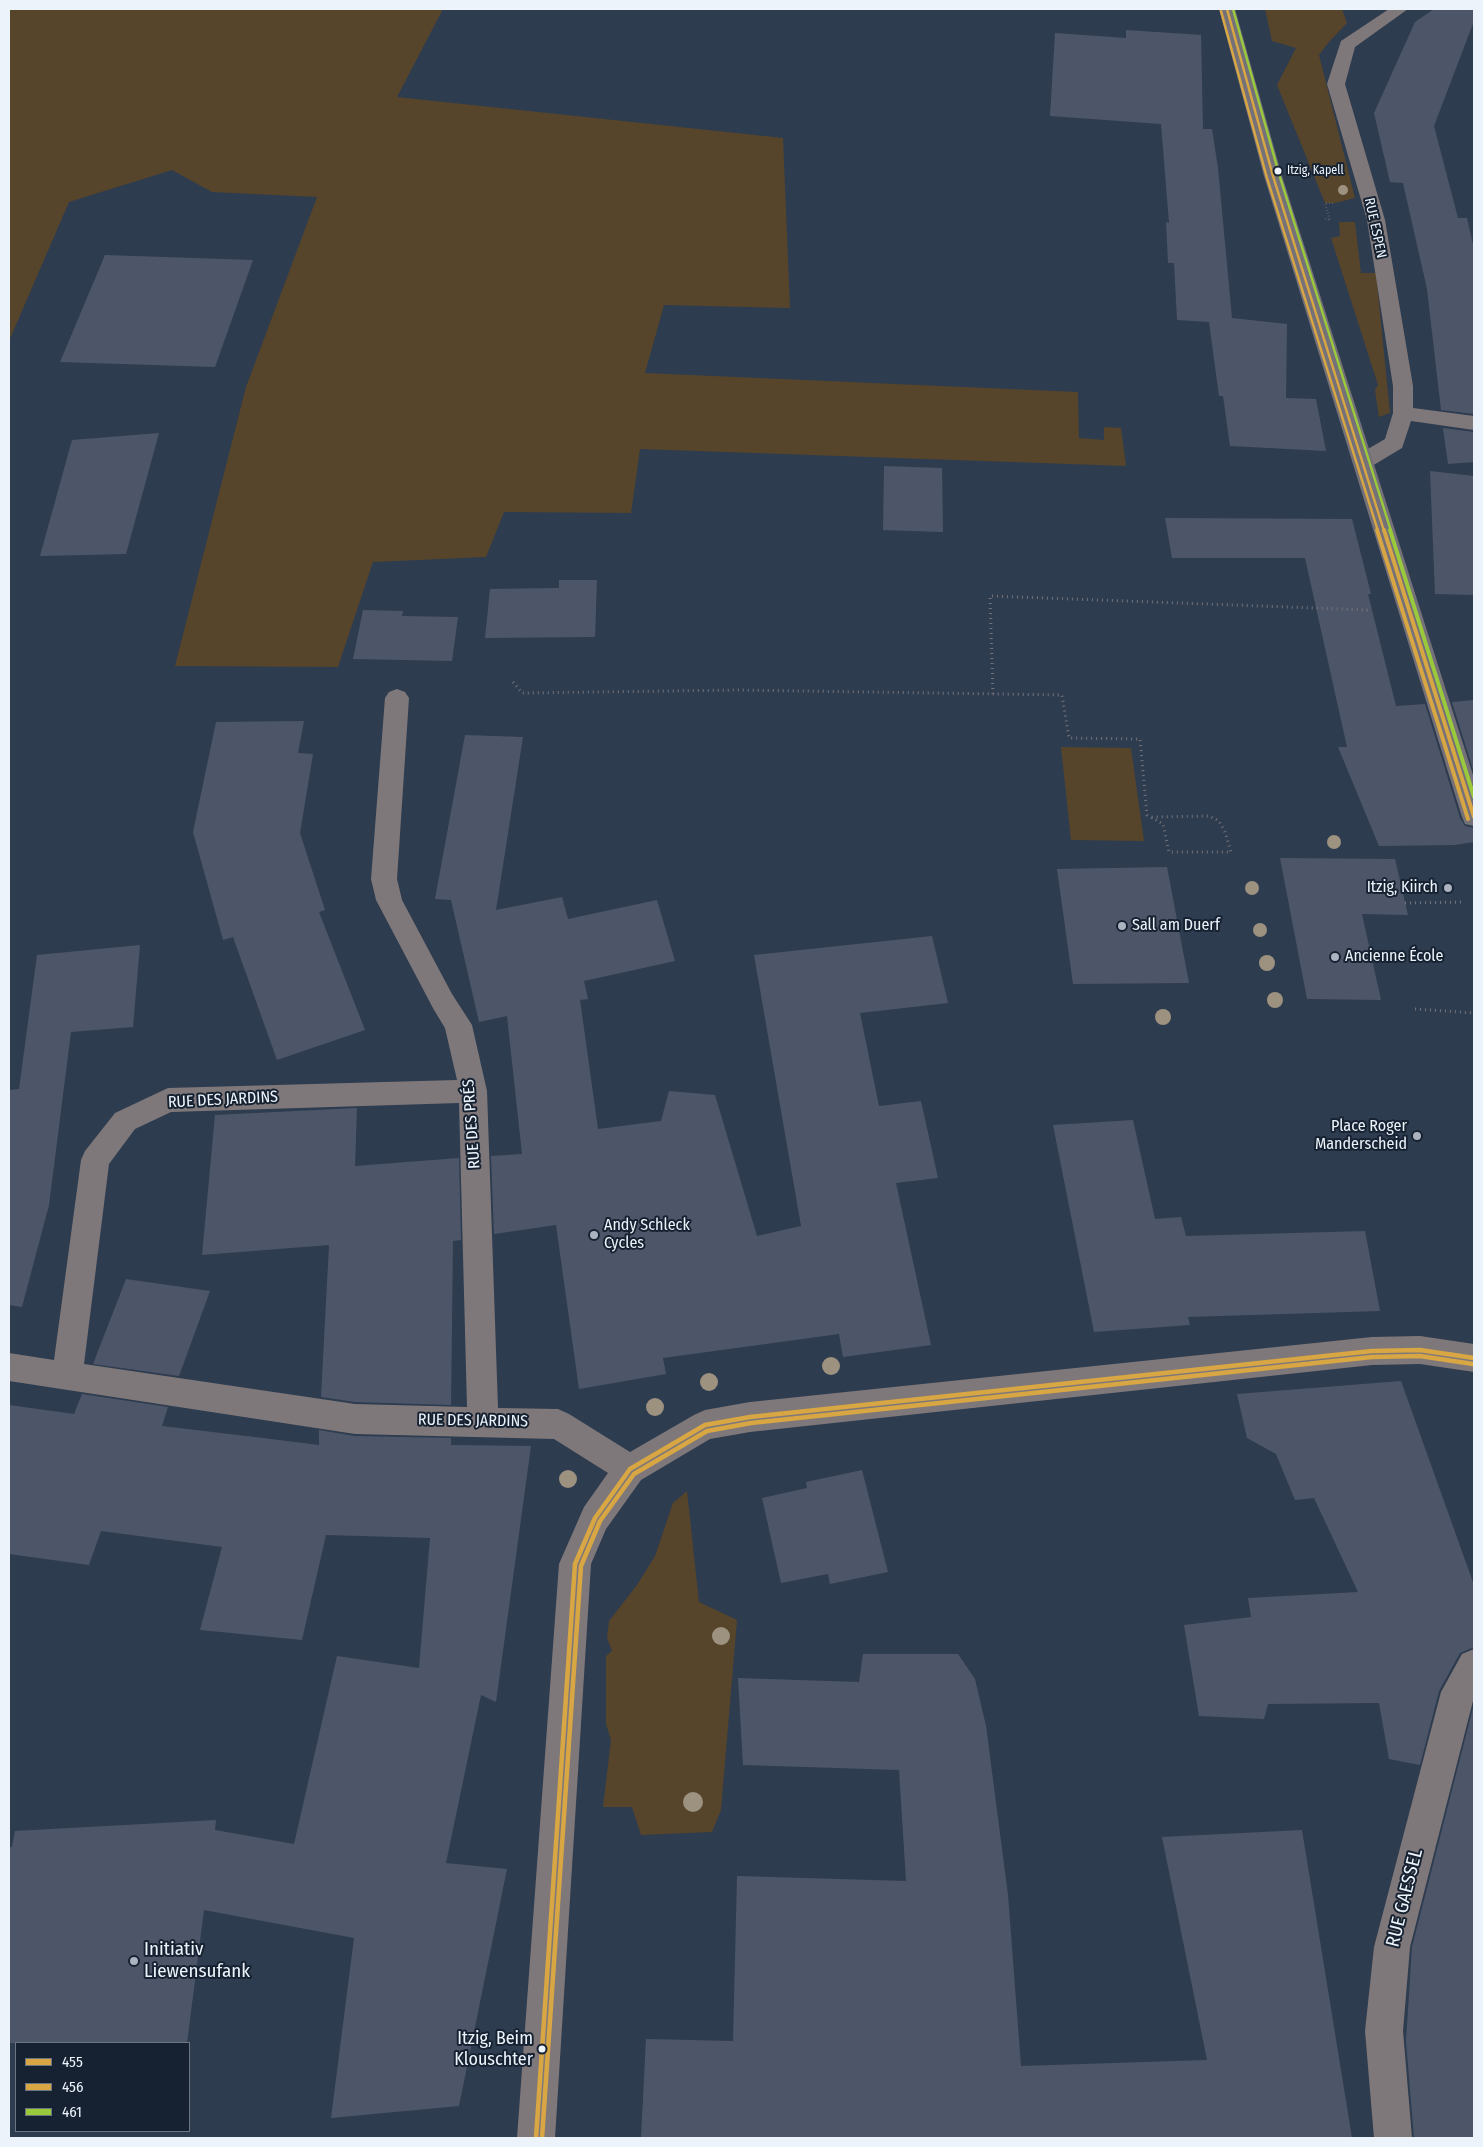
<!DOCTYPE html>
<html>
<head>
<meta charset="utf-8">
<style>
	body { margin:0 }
	#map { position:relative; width:1483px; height:2147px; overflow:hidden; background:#2e3c4f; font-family:"Fira Sans Condensed",sans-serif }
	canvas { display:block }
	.frame { position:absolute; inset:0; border:10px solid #ecf3fb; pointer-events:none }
	.legend { position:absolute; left:15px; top:2042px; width:175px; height:90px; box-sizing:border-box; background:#162231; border:1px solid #6c7682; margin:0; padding:6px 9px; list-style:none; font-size:15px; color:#ecf3fb }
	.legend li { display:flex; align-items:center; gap:10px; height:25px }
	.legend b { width:25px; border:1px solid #6c7682 }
</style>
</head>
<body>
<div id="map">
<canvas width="1483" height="2147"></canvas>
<div class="frame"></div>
<ul class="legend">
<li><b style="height:6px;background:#d8a642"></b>455</li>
<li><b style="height:6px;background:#d8a642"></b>456</li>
<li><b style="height:6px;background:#9aca3c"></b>461</li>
</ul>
</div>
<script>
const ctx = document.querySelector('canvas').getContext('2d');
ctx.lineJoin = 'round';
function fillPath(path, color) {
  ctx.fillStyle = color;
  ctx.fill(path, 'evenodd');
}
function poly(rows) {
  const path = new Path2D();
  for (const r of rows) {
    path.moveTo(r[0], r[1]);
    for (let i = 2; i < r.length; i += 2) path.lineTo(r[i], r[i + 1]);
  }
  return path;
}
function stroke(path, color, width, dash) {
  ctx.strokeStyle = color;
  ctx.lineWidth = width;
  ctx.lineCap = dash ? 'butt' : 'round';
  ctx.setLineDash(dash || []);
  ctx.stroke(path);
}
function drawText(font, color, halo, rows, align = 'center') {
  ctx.font = font + ' "Fira Sans Condensed",sans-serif';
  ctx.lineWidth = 4;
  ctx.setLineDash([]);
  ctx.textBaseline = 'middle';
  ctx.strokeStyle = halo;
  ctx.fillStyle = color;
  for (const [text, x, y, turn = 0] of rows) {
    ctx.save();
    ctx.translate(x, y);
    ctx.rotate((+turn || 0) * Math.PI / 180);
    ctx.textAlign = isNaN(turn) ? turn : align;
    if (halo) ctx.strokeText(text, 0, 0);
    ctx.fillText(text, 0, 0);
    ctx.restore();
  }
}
fillPath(poly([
	[9,9,443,9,397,97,783,138,790,308,664,305,645,373,1078,392,1079,438,1104,440,1104,427,1121,428,1126,466,640,449,631,513,504,512,486,557,373,562,338,667,175,666,246,387,317,197,212,192,172,170,69,202,9,341],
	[1265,9,1342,9,1347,23,1328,43,1319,55,1355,198,1335,203,1325,203,1277,85,1296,48,1272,41],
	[1339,222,1355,222,1361,273,1376,273,1390,413,1379,417,1375,390,1378,385,1331,238,1340,236],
	[1061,747,1131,748,1144,841,1071,840],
	[687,1491,699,1602,737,1620,721,1810,712,1832,641,1835,632,1807,603,1807,611,1740,606,1724,606,1656,612,1651,607,1638,609,1621,637,1585,655,1556,673,1503]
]), '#56452b');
fillPath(poly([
	[1434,9,1474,9,1474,21,1434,126,1458,218,1467,218,1474,249,1474,414,1441,410,1427,289,1403,183,1390,182,1374,113,1415,22],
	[1126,30,1201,35,1203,129,1212,129,1218,168,1232,318,1287,324,1286,398,1316,399,1326,451,1230,446,1223,396,1219,396,1209,322,1177,320,1174,263,1168,263,1166,222,1169,223,1161,124,1050,116,1055,33,1126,38],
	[105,255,253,260,215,367,60,362],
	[1443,428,1474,432,1474,462,1448,464],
	[159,433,126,554,40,556,72,440],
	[884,466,942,468,943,532,883,530],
	[1430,471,1474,476,1474,595,1435,594],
	[1165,518,1352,519,1371,594,1368,594,1396,706,1425,704,1460,818,1465,826,1474,828,1474,842,1455,845,1379,846,1338,747,1347,747,1305,558,1172,558],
	[559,580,597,580,595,637,485,638,490,589,559,588],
	[363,610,403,611,402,616,458,617,452,661,353,659],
	[1474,700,1474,773,1452,702],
	[304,721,298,753,313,754,300,833,325,910,319,912,365,1030,277,1060,233,937,223,940,193,832,216,722],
	[465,735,523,737,496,910,562,897,568,919,657,900,675,961,584,981,588,999,580,1000,598,1129,661,1121,669,1091,715,1095,757,1236,801,1226,754,955,932,936,948,1003,860,1013,879,1106,921,1101,938,1178,896,1183,931,1345,843,1357,839,1334,663,1358,666,1374,579,1389,556,1225,494,1234,491,1156,522,1154,507,1016,479,1022,451,900,435,899],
	[1280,858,1395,859,1408,915,1362,914,1381,1000,1307,999],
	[1167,867,1189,983,1073,984,1057,869],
	[140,945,133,1027,71,1032,49,1205,22,1307,9,1305,9,1090,19,1089,37,955],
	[357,1108,355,1166,459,1158,461,1240,453,1241,451,1405,355,1402,321,1397,329,1245,202,1255,215,1115],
	[1133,1120,1155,1219,1181,1217,1186,1236,1365,1231,1380,1311,1188,1317,1190,1325,1094,1332,1053,1125],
	[126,1279,210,1291,179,1376,93,1364],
	[1401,1381,1474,1585,1474,1647,1460,1653,1439,1691,1420,1765,1389,1759,1379,1703,1268,1704,1264,1719,1199,1716,1184,1625,1251,1617,1248,1598,1358,1592,1314,1498,1295,1500,1276,1454,1247,1438,1237,1394],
	[82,1394,168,1407,162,1426,263,1438,319,1445,319,1430,355,1436,451,1438,451,1445,531,1446,496,1702,481,1695,446,1863,507,1869,459,2106,331,2118,354,1938,204,1910,187,2043,9,2043,9,1847,12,1847,15,1831,216,1820,215,1830,294,1844,337,1656,419,1668,430,1538,326,1535,302,1640,200,1630,222,1547,101,1531,89,1565,9,1554,9,1405,74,1414],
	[862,1470,888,1572,830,1584,828,1574,781,1583,762,1498,807,1488,806,1482],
	[863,1654,958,1654,975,1679,986,1726,1008,1895,1021,2066,1207,2060,1162,1837,1302,1830,1352,2138,641,2138,646,2039,733,2041,737,1876,906,1881,899,1770,743,1765,738,1678,859,1682],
	[1474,1704,1474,2138,1414,2138,1406,2041,1412,1947]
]), '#4d5669');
stroke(poly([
	[1325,219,1330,220,1325,203,1334,203]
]), '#747278', 2, [0.5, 2.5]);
stroke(poly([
	[513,682,522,693,738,690,1062,695,1069,738,1140,739,1147,815,1163,824,1169,852,1231,852,1225,832,1219,821,1209,816,1151,817],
	[993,694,990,596,1369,610],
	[1405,903,1464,902],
	[1415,1009,1474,1013]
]), '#747278', 3, [1, 4]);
fillPath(poly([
	[1389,9,1408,9,1355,47,1345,84,1385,220,1413,386,1413,408,1474,416,1474,430,1411,421,1402,448,1372,466,1364,468,1356,466,1353,461,1356,456,1385,439,1393,413,1393,386,1367,220,1327,84,1341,41,1389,9],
	[397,689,405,692,409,698,397,879,402,900,452,994,472,1025,487,1091,498,1408,558,1409,569,1414,630,1452,694,1415,705,1410,750,1402,1372,1337,1420,1336,1474,1344,1474,1372,1420,1364,1372,1365,750,1432,710,1439,641,1480,606,1529,591,1564,555,2138,517,2138,559,1564,584,1507,608,1473,554,1439,355,1434,9,1381,9,1353,54,1360,81,1160,85,1151,115,1113,168,1088,457,1080,445,1028,434,1010,376,900,371,879,385,698,389,692,397,689],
	[459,1103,467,1407,355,1404,84,1364,109,1164,135,1129,171,1112,459,1103],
	[1474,1649,1474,1697,1410,1947,1403,2031,1412,2138,1374,2138,1365,2031,1374,1947,1441,1692,1462,1654,1474,1649]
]), '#7f787a');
fillPath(poly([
	[1219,9,1235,9,1282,176,1474,778,1474,826,1465,824,1462,817,1264,176,1219,9]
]), '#747179');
stroke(poly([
	[1227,9,1273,176,1384,531]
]), '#d8a642', 2.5);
stroke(poly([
	[1384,530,1474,817]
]), '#d8a642', 4);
stroke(poly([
	[536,2138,575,1564,595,1518,630,1469,705,1425,750,1417,1372,1351,1420,1350,1474,1358]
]), '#d8a642', 4.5);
stroke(poly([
	[1221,11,1267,178,1378,531]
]), '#d8a642', 2.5);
stroke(poly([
	[1377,530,1468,819]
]), '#d8a642', 4);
stroke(poly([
	[542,2138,581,1566,600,1521,634,1474,707,1431,751,1423,1372,1357,1420,1356,1473,1364]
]), '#d8a642', 4.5);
stroke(poly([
	[1233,9,1279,174,1391,531]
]), '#9aca3c', 2.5);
stroke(poly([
	[1390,530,1474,797]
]), '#9aca3c', 4);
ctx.fillStyle = '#9d917f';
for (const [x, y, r] of [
	[1343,190,5],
	[1334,842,7],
	[1252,888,7],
	[1260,930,7],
	[1267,963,8],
	[1275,1000,8],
	[1163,1017,8],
	[831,1366,9],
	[709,1382,9],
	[655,1407,9],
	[568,1479,9],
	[721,1636,9],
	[693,1802,10]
]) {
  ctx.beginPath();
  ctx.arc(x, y, r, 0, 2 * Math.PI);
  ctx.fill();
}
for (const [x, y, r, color] of [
	[1278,171,4.5,"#ecf3fb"],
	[1448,888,5,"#aab3bf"],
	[1122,926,5,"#aab3bf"],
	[1335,957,5,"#aab3bf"],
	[1417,1136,5,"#aab3bf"],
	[594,1235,5,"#aab3bf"],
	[134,1961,5,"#aab3bf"],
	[542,2049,4.5,"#ecf3fb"]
]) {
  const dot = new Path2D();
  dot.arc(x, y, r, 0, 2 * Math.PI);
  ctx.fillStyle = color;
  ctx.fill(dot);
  stroke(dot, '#162231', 2);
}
drawText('12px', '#ecf3fb', '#162231', [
	["Itzig, Kapell",1287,171]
], 'left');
drawText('14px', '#ecf3fb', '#162231', [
	["RUE ESPEN",1375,228,78]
]);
drawText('16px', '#ecf3fb', '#162231', [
	["Itzig, Kiirch",1438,888,"right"],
	["Sall am Duerf",1132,926],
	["Ancienne École",1345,957],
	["Place Roger",1407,1127,"right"],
	["Manderscheid",1407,1145,"right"],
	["Andy Schleck",604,1226],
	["Cycles",604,1244]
], 'left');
drawText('16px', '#ecf3fb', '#162231', [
	["RUE DES JARDINS",223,1100,-3],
	["RUE DES PRÉS",472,1124,-94],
	["RUE DES JARDINS",473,1421,1]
]);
drawText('18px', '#ecf3fb', '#162231', [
	["Itzig, Beim",533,2039],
	["Klouschter",533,2060]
], 'right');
drawText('19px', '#ecf3fb', '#162231', [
	["RUE GAESSEL",1405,1898,-76]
]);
drawText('19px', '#ecf3fb', '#162231', [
	["Initiativ",144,1950],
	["Liewensufank",144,1972]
], 'left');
</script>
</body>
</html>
